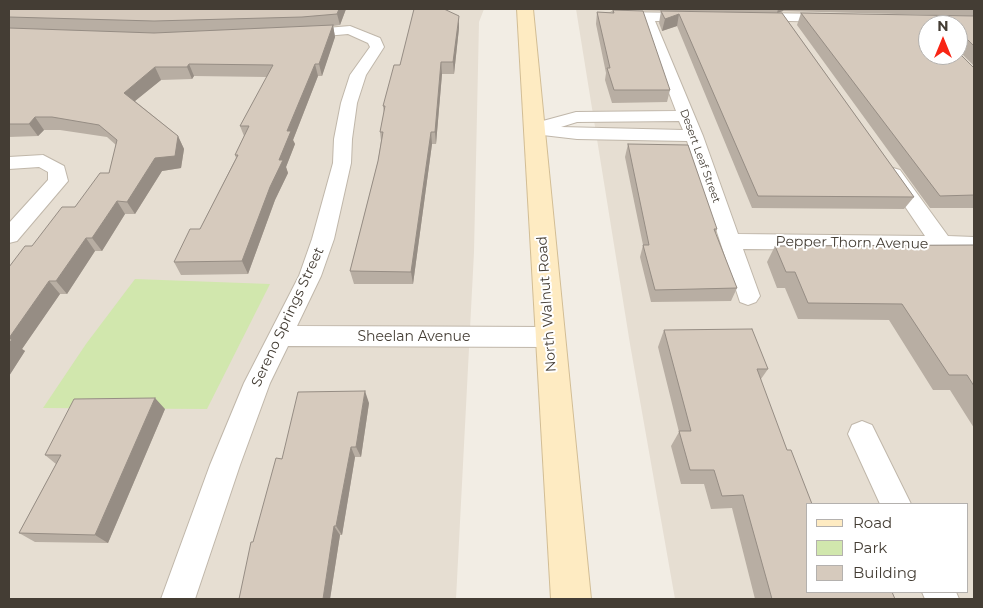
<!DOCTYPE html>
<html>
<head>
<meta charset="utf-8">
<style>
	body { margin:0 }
	#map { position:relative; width:983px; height:608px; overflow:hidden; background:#f2ede4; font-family:Montserrat,sans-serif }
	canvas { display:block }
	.frame { position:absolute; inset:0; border:10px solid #443d34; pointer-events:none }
	.legend { position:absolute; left:806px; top:503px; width:162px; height:90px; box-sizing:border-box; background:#fff; border:1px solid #b4b1ae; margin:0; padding:6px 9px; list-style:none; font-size:15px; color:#443d34 }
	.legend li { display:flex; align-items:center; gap:10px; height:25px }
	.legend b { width:25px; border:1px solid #b4b1ae }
	.north { position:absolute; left:918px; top:15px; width:50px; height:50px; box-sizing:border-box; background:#fff; border:1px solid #b4b1ae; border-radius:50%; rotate:0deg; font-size:14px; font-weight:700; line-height:20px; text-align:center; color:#443d34 }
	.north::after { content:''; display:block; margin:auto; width:18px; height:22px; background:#f82515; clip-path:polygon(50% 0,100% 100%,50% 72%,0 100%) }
</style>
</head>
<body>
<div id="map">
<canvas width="983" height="608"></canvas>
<div class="frame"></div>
<ul class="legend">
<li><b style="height:6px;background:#feebc2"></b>Road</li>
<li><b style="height:14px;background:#d1e7ad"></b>Park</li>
<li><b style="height:14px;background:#d6cabd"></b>Building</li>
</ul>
<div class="north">N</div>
</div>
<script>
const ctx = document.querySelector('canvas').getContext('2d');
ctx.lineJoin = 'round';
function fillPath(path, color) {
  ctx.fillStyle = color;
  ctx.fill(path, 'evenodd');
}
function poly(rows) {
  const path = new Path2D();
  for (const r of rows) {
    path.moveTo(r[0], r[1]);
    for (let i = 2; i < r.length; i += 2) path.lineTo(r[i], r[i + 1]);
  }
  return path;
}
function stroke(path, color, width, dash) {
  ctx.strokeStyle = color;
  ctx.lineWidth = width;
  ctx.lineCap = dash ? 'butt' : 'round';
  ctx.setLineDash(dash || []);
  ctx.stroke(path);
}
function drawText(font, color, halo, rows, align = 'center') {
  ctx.font = font + ' Montserrat,sans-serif';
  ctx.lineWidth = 4;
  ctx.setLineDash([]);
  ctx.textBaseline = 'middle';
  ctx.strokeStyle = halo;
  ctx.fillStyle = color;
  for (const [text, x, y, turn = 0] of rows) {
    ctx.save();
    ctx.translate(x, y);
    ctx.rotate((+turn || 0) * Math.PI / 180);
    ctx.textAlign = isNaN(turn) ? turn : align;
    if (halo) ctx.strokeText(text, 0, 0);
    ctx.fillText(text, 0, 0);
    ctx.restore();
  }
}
fillPath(poly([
	[9,9,484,9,479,22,474,252,456,599,9,599],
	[576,9,974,9,974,599,675,599,630,344],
	[928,25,958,25,958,55,928,55],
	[807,504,967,504,967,592,807,592]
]), '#e6ded2');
fillPath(poly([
	[135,279,270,284,207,409,43,408,86,344]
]), '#d1e7ad');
const street = poly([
	[612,12,691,13,698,17,691,21,655,21,703,136,738,234,925,236,883,174,886,170,893,168,900,170,948,236,974,237,974,251,743,249,760,296,756,302,748,305,740,302,687,141,577,139,534,134,528,133,525,129,528,125,576,112,676,111,641,20,607,19,605,16,612,12],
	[679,121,683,130,561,127,577,122,679,121],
	[754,13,831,14,838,18,831,22,749,20,747,17,754,13],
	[350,26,380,38,384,47,366,75,357,103,352,139,351,163,334,239,321,276,297,326,549,327,558,330,561,337,558,344,549,347,288,346,270,383,240,465,195,599,161,599,210,465,244,383,299,276,312,239,333,163,334,139,341,103,350,75,370,47,368,43,348,34,303,38,296,34,303,30,350,26],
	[43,155,64,166,68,181,17,241,9,243,9,223,48,180,48,172,39,167,9,169,9,157,43,155],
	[862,421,872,425,911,504,880,504,848,434,852,425,862,421],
	[922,592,956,592,959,599,925,599,922,592]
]);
const secondary = poly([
	[517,9,533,9,591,599,551,599,517,9]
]);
stroke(street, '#c0b7aa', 2);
stroke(secondary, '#d2bd94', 2);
fillPath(street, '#fff');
fillPath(secondary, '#feebc2');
fillPath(poly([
	[9,9,346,9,340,25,333,26,335,37,322,76,318,76,293,140,295,144,286,167,288,173,275,200,248,274,181,275,174,262,200,229,236,158,235,155,244,136,240,126,267,77,194,76,192,79,161,80,135,101,178,136,184,149,181,168,162,171,135,214,125,214,102,251,95,251,67,294,60,294,22,349,25,351,9,376,9,267,75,207,109,173,116,145,107,137,60,130,44,130,38,136,9,137],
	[607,9,974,9,974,14,973,16,783,11,777,13,625,10,670,90,667,102,612,103,605,80,606,73,596,24,597,12,612,13,613,10,607,10],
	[661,11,782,13,914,197,904,209,752,208,677,26,662,31,659,23],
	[801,13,974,16,974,66,958,50,958,25,928,25,974,68,974,208,930,208,797,25],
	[459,28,454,74,442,74,436,144,432,144,413,284,354,284,350,271,378,161,381,141,380,132,384,113,383,106,400,65],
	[628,144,717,229,715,234,737,288,731,301,651,302,640,257,643,245,625,157],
	[974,245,974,428,950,390,933,390,889,320,798,319,785,288,777,288,767,262,775,246],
	[664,330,768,369,761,379,807,592,895,599,755,599,732,508,711,509,704,484,681,484,671,446,679,432,658,347],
	[369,403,361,457,355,457,342,535,340,535,330,599,239,599,253,542,282,459],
	[165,409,108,543,35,542,19,533,56,464,45,455]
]), '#b8aea3');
fillPath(poly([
	[339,9,346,9,340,25,337,14],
	[778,9,784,9,783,11,777,13],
	[679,14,677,26,662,31,665,19],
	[459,16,459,28,454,74,453,62],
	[333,25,335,37,322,76,319,64],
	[441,62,442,74,436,144,435,132],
	[189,64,194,76,192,79,187,67],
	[315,64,318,76,293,140,295,144,286,167,288,173,275,200,248,274,242,261,279,160,287,131],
	[155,67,161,80,130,105,124,93],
	[35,117,44,130,38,136,29,124],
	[431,132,432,144,413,284,411,272],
	[178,136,184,149,181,168,162,171,135,214,127,202,155,158],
	[117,201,125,214,102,251,92,238],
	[86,238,95,251,67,294,56,281],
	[49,281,60,294,22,349,25,351,9,376,9,338],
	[365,391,369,403,361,457,356,447],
	[155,398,165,409,108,543,95,535],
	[351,447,355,457,342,535,336,526],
	[334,526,340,535,330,599,323,599]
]), '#968d84');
const building = poly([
	[9,9,339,9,337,14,302,17,154,21,9,17,9,9],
	[414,9,444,9,459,16,453,62,441,62,435,132,431,132,411,272,350,271,378,161,383,132,380,132,385,106,383,106,394,65,400,65,414,9],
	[613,10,643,11,670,90,614,90,607,68,610,68,597,12,614,13,613,10],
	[661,11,782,13,914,197,758,196,679,14,665,19,661,11],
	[801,13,974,16,974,46,966,38,964,41,958,41,958,25,928,25,928,55,958,55,958,52,974,68,974,195,940,196,801,13],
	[333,25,319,64,315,64,287,131,291,131,279,160,283,160,270,187,242,261,174,262,190,229,200,229,238,155,235,155,249,126,240,126,273,65,189,64,187,67,155,67,124,93,178,136,175,156,155,158,127,202,117,201,92,238,86,238,56,281,49,281,9,338,9,267,25,246,32,246,62,207,75,207,100,173,109,173,117,140,99,125,52,117,35,117,29,124,9,124,9,28,154,33,333,25],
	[628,144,688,145,717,229,714,229,737,288,655,290,643,245,649,245,628,144],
	[974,245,974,386,967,375,949,375,902,304,808,303,795,272,786,272,775,246,974,245],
	[752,329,768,369,757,369,787,450,791,450,812,504,807,504,807,592,892,592,895,599,772,599,743,495,722,496,714,470,690,470,679,431,691,431,664,330,752,329],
	[9,339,12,339,9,344,9,339],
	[365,391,356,447,351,447,336,526,334,526,323,599,239,599,251,542,253,542,276,458,282,459,298,392,365,391],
	[155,398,95,535,19,533,61,455,45,455,74,399,155,398]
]);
fillPath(building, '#d6cabd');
stroke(building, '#968d84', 1);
drawText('11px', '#443d34', '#fff', [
	["Desert Leaf Street",700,156,70]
]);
drawText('14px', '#443d34', '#fff', [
	["Pepper Thorn Avenue",852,243,1],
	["North Walnut Road",547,304,-94],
	["Sereno Springs Street",288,317,-65],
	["Sheelan Avenue",414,337]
]);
</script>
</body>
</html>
